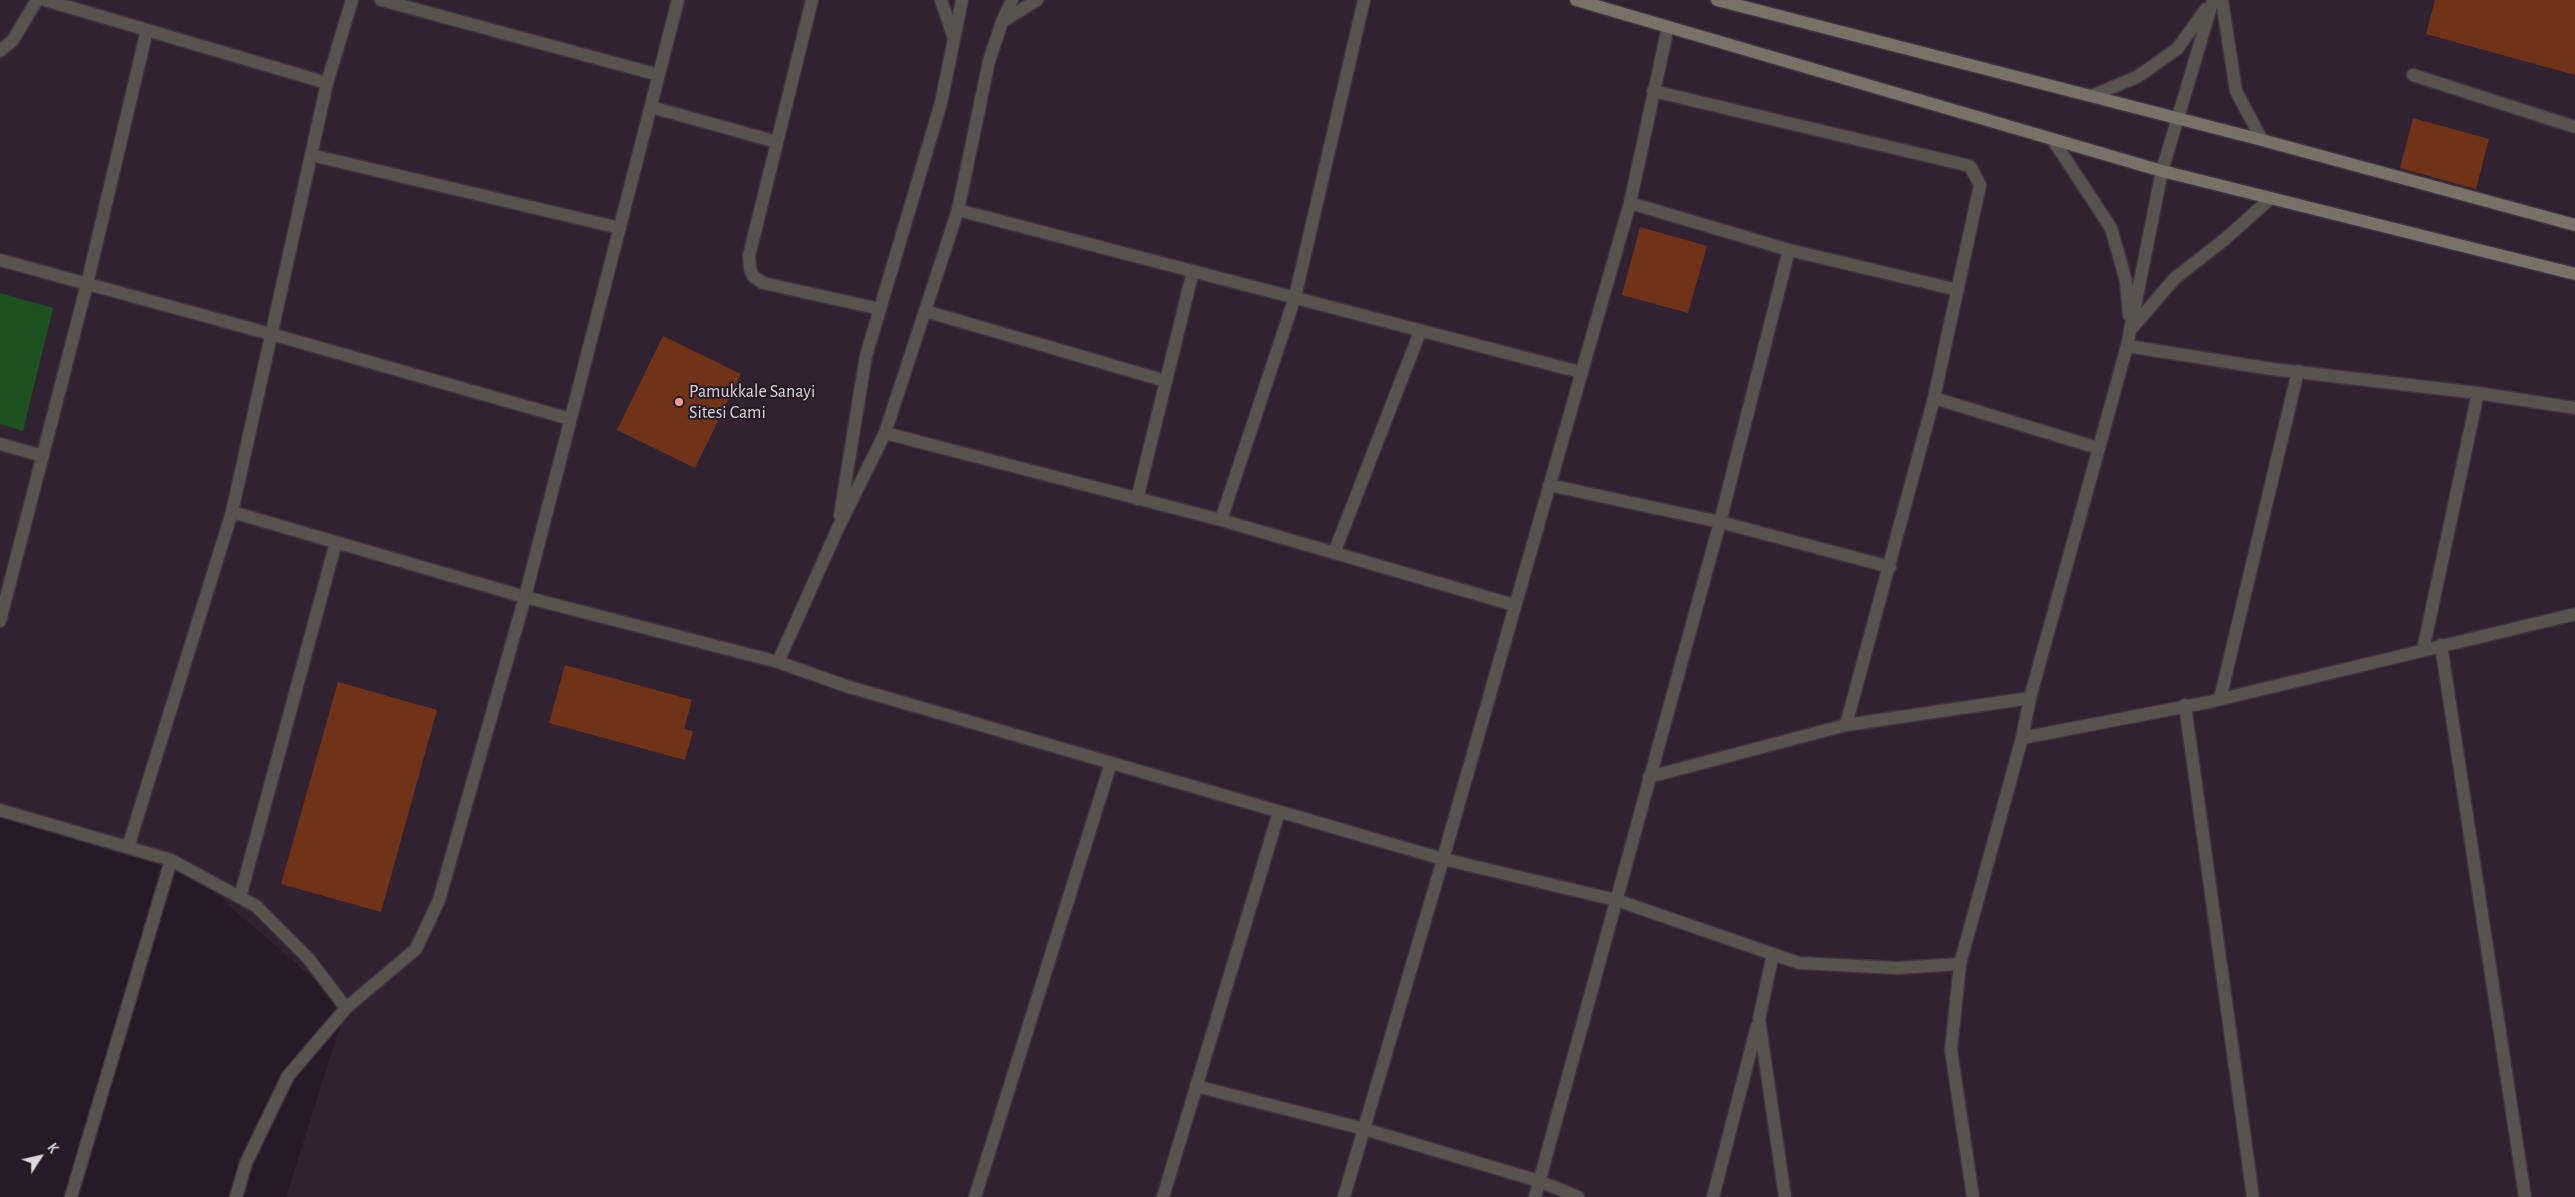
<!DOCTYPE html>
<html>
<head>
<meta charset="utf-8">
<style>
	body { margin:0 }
	#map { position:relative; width:2575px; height:1197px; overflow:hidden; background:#251a25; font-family:"Alegreya Sans",sans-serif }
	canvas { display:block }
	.north { position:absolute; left:15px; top:1132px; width:50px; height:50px; -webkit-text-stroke:4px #251a25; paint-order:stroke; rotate:55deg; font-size:14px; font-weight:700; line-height:20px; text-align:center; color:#ded7de }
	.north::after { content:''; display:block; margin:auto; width:18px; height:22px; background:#ded7de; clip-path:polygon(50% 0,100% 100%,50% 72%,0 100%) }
</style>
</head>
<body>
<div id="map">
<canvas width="2575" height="1197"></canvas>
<div class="north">K</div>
</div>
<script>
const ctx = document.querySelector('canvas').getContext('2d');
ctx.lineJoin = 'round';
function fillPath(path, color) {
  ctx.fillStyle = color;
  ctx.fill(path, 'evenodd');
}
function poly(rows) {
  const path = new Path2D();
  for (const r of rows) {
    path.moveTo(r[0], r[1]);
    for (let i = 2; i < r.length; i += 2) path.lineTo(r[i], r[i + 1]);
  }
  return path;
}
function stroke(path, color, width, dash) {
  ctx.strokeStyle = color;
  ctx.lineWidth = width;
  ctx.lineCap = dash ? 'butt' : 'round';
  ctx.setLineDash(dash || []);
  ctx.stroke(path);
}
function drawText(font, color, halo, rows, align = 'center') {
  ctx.font = font + ' "Alegreya Sans",sans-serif';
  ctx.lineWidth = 4;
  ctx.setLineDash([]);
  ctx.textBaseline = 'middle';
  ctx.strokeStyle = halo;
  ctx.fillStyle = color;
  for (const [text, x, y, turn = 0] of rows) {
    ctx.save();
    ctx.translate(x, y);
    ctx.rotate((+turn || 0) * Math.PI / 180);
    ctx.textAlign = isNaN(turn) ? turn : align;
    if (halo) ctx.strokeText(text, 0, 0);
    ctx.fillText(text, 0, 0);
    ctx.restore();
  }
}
fillPath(poly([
	[0,0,2575,0,2575,1197,286,1197,346,1007,187,869,0,811]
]), '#312231');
fillPath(poly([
	[0,293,53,308,23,431,0,424]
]), '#1d5120');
fillPath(poly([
	[2435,0,2575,0,2575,75,2426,34],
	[2413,118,2489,139,2476,189,2400,168],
	[1640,227,1707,246,1688,313,1622,295],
	[663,336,741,374,695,468,617,430],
	[565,665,692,700,684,729,693,731,685,760,549,723],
	[338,682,437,710,381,912,281,884]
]), '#713318');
const minor = poly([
	[45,0,327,83],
	[381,0,659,75],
	[812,0,749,256,750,269,753,276,763,283,880,309],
	[2222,0,2236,91,2262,140],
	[0,51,13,40,37,0],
	[2413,75,2575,127],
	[1653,91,1970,166,1980,185,1934,398,1846,725],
	[2091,96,2137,77,2177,49,2206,9],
	[651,107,777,142],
	[2053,140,2111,228,2126,281,2129,315],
	[311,155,620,228],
	[1630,203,1789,250,1958,290],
	[958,210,1580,372],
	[0,260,271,334,570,419],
	[925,311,1166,381],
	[2132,328,2175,278,2224,240,2271,198],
	[2127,346,2272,369,2478,393,2575,408],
	[1934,398,2098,448],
	[885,433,1221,520,1514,605],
	[0,444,43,456],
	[1549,485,1720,522,1890,567],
	[1137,499,1193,271],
	[232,512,525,597,678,0],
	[1221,520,1295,297,1364,0],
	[1334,553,1420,332],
	[0,621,87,284,147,30],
	[2441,645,2525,1197],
	[2423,650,2478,393],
	[778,662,846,686,1443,859,1616,900,1799,963,1897,968,1960,964],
	[2220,699,2298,371],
	[2185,705,2253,1197],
	[2022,738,2209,702,2575,614],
	[1649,777,1846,725,2030,698],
	[0,810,171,860,256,906,308,958,346,1008],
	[128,847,232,512,327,83,352,0],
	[240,897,336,542],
	[1773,954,1759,1019,1785,1197],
	[1196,1086,1364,1129,1539,1181,1578,1197],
	[71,1197,171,860],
	[975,1197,1111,763],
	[1163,1197,1279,812],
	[1344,1197,1443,859,1630,203,1668,27],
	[1535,1197,1720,522,1789,250],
	[1713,1197,1757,1026],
	[1973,1197,1951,1050,1960,964,2022,738,2030,698,2127,346,2162,171,2213,0]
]);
const tertiary = poly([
	[941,0,954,38],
	[1002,22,1037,0],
	[840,515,866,356,941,103,962,0],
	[236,1197,246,1163,288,1076,346,1008,416,949,439,900,525,597,778,662,838,528,885,433,958,210,989,61,1002,22,1012,0]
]);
const secondary = poly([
	[1576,0,2162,171,2575,274],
	[1717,0,2262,140,2575,225]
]);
stroke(minor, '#3f343f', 15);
stroke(tertiary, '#3f343f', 15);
stroke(secondary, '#3f343f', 15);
stroke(minor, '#58534d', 12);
stroke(tertiary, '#58534d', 12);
stroke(secondary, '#787167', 12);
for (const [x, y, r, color] of [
	[679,402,5,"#f59b97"]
]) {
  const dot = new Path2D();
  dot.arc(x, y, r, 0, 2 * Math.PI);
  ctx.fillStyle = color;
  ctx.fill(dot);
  stroke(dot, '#251a25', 2);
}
drawText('18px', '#ded7de', '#251a25', [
	["Pamukkale Sanayi",689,392],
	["Sitesi Cami",689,413]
], 'left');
</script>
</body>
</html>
